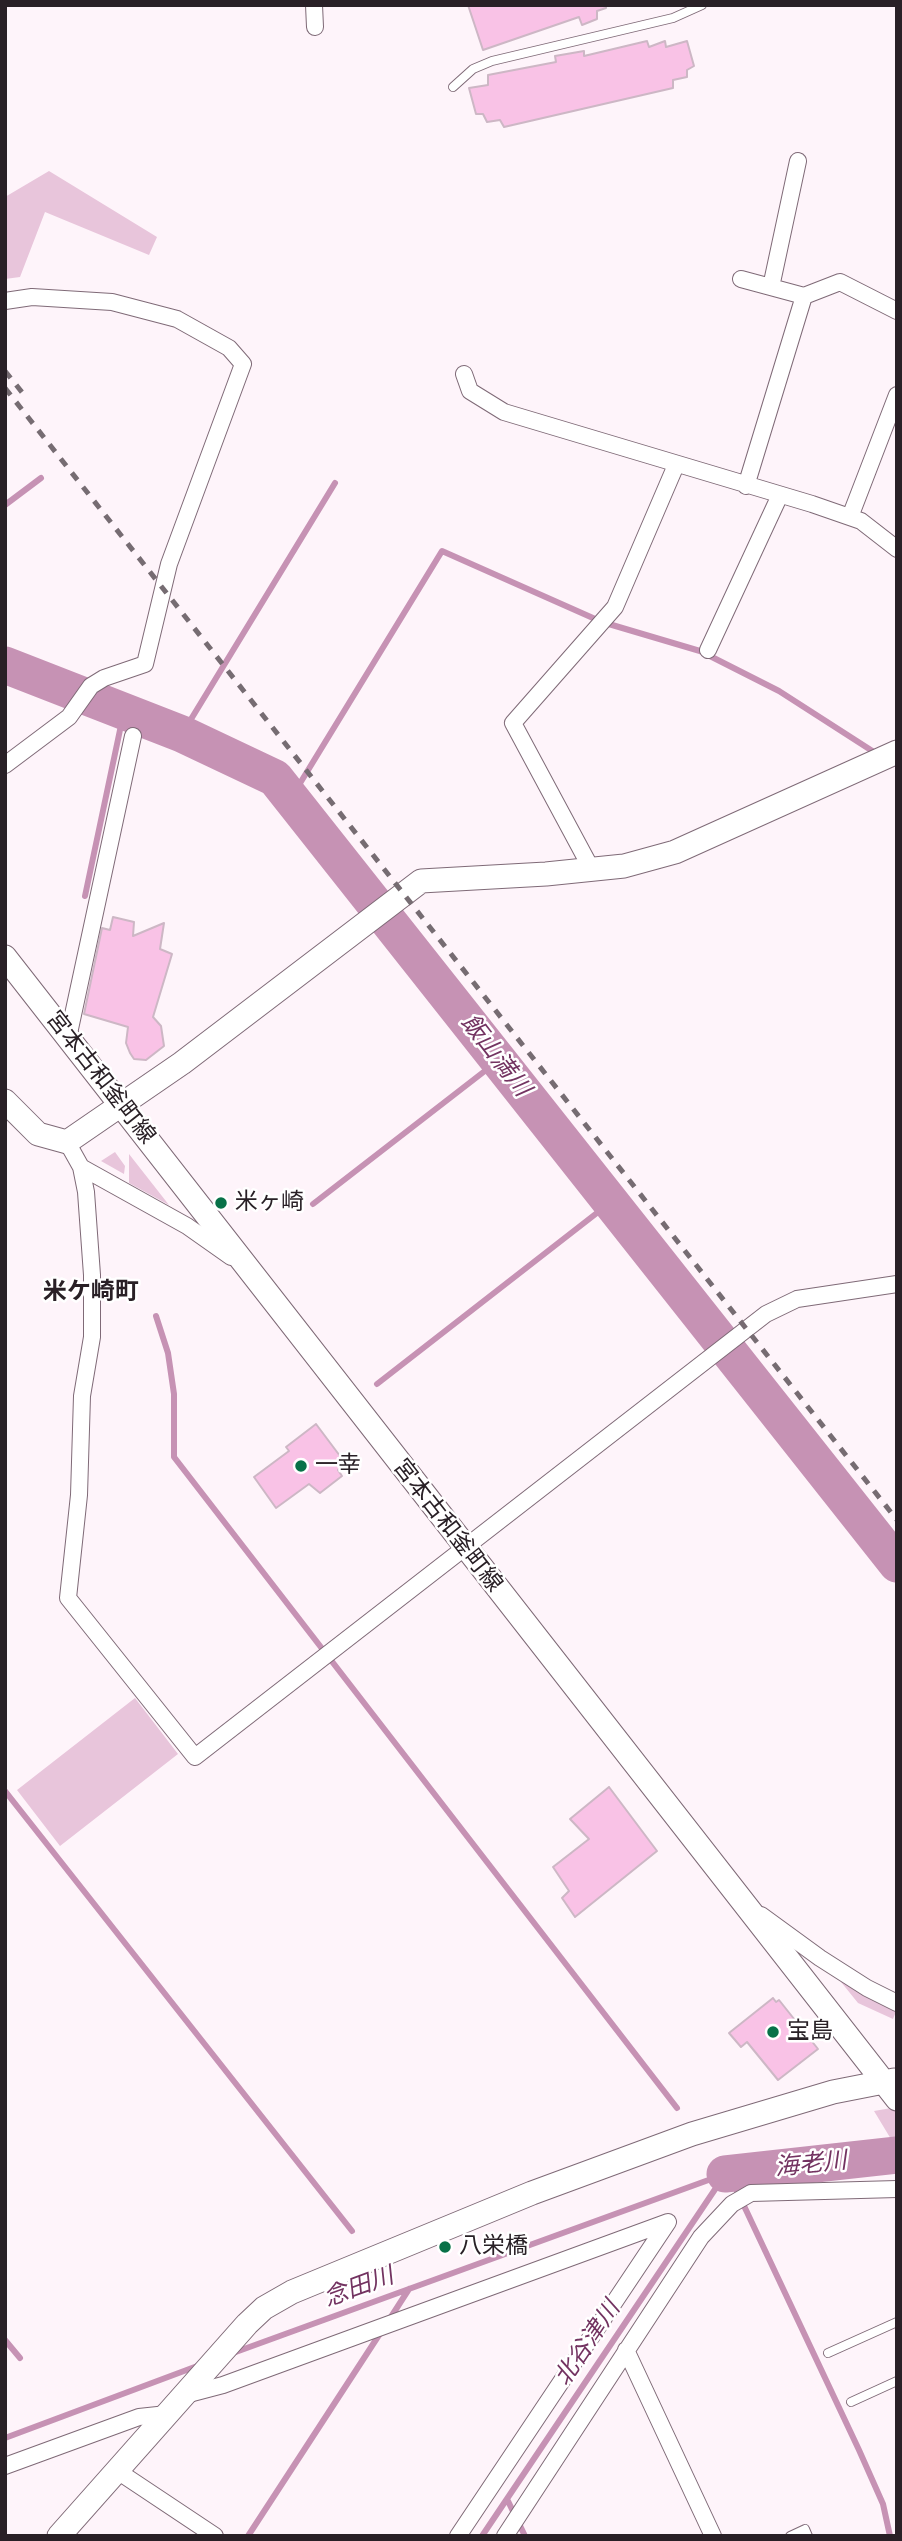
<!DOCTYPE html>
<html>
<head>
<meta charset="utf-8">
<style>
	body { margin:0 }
	#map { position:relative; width:902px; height:2541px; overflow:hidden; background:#fef4fa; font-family:"Varela Round",sans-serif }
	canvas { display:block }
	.frame { position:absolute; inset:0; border:7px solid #292026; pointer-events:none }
</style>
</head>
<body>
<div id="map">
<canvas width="902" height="2541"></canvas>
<div class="frame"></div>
</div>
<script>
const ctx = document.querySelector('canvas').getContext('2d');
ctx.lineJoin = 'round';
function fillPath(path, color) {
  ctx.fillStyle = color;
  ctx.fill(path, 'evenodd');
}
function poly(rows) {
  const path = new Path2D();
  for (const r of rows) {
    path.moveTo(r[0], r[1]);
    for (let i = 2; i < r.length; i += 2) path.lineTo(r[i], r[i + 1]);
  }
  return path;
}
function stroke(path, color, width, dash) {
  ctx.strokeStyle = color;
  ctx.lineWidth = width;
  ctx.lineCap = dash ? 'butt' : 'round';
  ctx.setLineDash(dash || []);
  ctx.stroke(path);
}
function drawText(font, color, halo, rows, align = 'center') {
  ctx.font = font + ' "Varela Round","Noto Sans JP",sans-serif';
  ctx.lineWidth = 5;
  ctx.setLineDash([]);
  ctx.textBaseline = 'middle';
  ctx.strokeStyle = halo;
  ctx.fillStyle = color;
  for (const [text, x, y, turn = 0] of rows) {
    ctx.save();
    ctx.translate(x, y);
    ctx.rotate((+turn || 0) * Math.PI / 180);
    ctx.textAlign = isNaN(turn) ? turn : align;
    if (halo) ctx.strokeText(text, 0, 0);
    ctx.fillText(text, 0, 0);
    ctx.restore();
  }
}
fillPath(poly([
	[49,171,157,237,149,255,45,212,20,277,5,279,5,197],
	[115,1152,125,1166,124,1174,101,1161],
	[129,1154,169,1205,129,1183],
	[135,1698,178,1754,60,1846,17,1790],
	[844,1978,897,2009,893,2019,858,2003,841,1982],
	[897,2107,897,2149,874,2111]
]), '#e8c5db');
stroke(poly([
	[5,505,41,478],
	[182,734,335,483],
	[291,798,442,551,602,622,700,651,779,691,877,754],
	[85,896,124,711],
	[313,1204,499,1060],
	[156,1316,168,1353,174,1394,174,1457,677,2108],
	[377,1384,611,1202],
	[5,1791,352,2231],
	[729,2174,859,2450,883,2504,890,2536],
	[389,2320,409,2289],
	[5,2340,20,2358],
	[233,2353,725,2174],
	[5,2438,200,2365],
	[507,2499,525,2536],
	[248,2536,381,2332],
	[482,2536,724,2176]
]), '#c692b4', 6);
stroke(poly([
	[5,665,182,734,275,778,897,1564],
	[725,2174,897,2155]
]), '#c692b4', 37);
const building = poly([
	[468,5,606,5,606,8,597,11,597,19,582,25,579,17,483,50,468,5],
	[647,41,649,47,665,41,666,47,687,41,694,66,687,70,687,77,673,80,673,88,504,127,500,120,487,122,483,114,476,114,469,88,488,85,488,75,556,62,555,56,584,51,584,56,647,41],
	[113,917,134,922,133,936,164,923,160,949,172,954,153,1017,161,1026,164,1046,146,1060,134,1059,130,1053,126,1043,128,1027,84,1014,102,928,110,930,113,917],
	[316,1424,346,1464,338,1470,342,1476,320,1493,309,1484,276,1508,254,1477,289,1451,286,1447,316,1424],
	[609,1787,657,1851,575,1917,562,1898,569,1891,553,1867,589,1839,570,1819,609,1787],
	[773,1998,776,2002,779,2000,818,2049,778,2080,747,2042,741,2047,729,2033,773,1998]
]);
fillPath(building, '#f9c2e6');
stroke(building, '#cdb7c5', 2);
const lane = poly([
	[453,87,473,69,492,61,673,18,702,5],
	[828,2353,897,2322],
	[851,2402,897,2381],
	[790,2536,805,2529,808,2536]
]);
const street = poly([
	[314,5,315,27],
	[741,279,804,296],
	[771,287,798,161],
	[5,301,32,297,112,302,177,319,229,348,243,364,169,564,145,664,104,678,91,686,69,717,5,765],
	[464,374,470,391,504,412,812,504,861,521,897,549],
	[746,486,804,296,840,282,897,311],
	[850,517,897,395],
	[708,650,780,495],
	[592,870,513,723,615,607,676,465],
	[68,1038,133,736],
	[67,1142,81,1167,86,1192,92,1275,92,1337,82,1396,79,1495,68,1598,195,1757,766,1314,797,1299,897,1284],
	[81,1167,187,1226,231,1257],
	[761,1915,820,1958,867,1988,897,2003],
	[626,2350,713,2536],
	[185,2395,223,2385,668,2222,458,2536],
	[5,2466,139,2417,167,2414],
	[116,2470,215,2536],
	[505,2536,701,2237,732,2204,751,2193,897,2189]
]);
const secondary = poly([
	[5,957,897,2099],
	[5,1101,38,1134,67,1142,182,1063,421,881,546,874,624,866,675,852,897,752],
	[59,2536,247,2324,264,2308,292,2292,532,2193,692,2134,833,2092,894,2080]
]);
stroke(lane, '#7f6a77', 10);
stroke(street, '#7f6a77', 18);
stroke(secondary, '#7f6a77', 25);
stroke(lane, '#fff', 8);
stroke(street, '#fff', 16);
stroke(secondary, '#fff', 23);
stroke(poly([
	[5,371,25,396],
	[5,388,897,1520]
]), '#766c72', 5, [9, 9]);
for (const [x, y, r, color] of [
	[221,1203,7,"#087148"],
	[301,1466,7,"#087148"],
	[773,2032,7,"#087148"],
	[445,2247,7,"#087148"]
]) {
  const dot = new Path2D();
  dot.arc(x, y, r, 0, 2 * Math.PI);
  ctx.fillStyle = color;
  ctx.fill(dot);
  stroke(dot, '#fff', 2.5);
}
drawText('23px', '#292026', '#fff', [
	["宮本古和釜町線",100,1078,52],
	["宮本古和釜町線",447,1526,52]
]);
drawText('23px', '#292026', '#fff', [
	["米ヶ崎",235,1203],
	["一幸",315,1466],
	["宝島",787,2032],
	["八栄橋",459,2247]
], 'left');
drawText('italic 24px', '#733361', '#fff', [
	["飯山満川",495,1056,52],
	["海老川",811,2165,-6],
	["念田川",359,2288,-20],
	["北谷津川",588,2344,-56]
]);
drawText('bold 24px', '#292026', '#fff', [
	["米ケ崎町",91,1293]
]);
</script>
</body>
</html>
